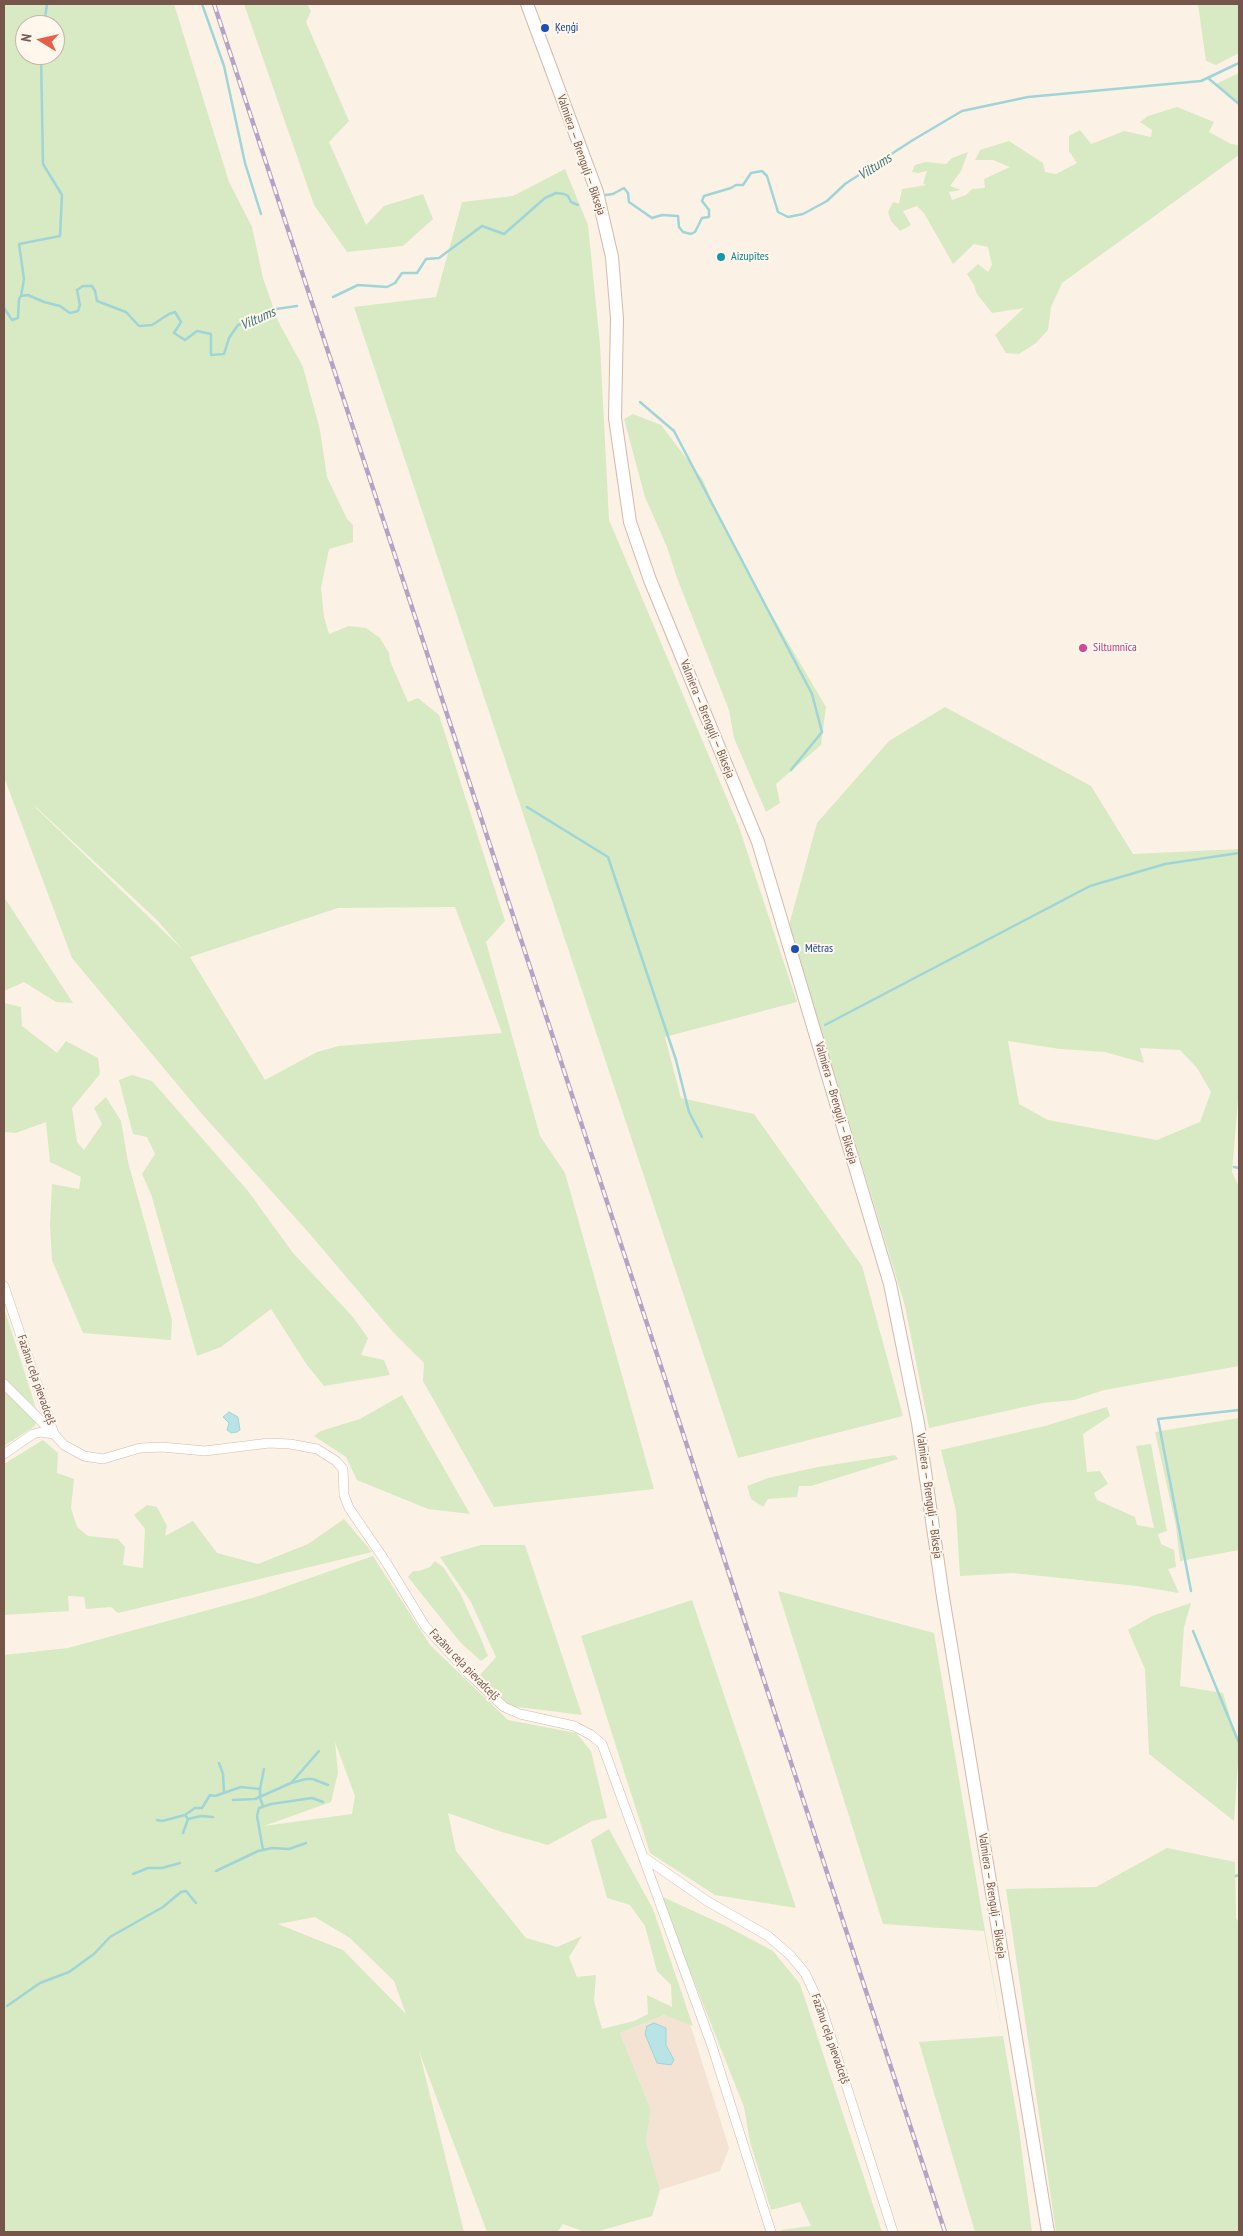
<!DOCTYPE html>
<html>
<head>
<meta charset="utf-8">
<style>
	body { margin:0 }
	#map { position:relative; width:1243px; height:2236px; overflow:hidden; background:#fcf1e5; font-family:"PT Sans Narrow",sans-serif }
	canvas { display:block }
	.frame { position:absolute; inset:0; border:5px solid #76554a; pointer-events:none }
	.north { position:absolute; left:15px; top:15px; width:50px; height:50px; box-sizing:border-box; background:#fff6ec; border:1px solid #c8b6ab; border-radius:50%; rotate:279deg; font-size:14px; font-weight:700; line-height:20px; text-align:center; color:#76554a }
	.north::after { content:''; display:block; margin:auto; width:18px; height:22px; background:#e75e49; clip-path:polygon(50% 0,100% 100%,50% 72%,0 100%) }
</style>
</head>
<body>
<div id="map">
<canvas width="1243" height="2236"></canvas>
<div class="frame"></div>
<div class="north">N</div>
</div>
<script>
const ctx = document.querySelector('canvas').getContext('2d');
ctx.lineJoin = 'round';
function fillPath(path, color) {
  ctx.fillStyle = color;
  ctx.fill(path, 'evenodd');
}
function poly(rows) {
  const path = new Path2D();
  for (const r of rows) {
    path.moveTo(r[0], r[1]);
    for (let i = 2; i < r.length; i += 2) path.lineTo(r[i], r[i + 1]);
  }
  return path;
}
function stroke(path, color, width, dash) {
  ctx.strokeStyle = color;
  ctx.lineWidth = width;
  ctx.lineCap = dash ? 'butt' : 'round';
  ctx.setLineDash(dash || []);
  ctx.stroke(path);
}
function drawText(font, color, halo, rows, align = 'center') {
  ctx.font = font + ' "PT Sans Narrow",sans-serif';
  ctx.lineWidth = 4;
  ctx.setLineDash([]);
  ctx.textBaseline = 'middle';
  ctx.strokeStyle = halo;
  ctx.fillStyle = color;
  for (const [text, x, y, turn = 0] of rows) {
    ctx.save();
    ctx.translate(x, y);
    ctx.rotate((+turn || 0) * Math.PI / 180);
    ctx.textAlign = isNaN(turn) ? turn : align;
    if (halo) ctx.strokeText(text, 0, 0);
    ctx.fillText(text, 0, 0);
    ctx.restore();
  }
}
fillPath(poly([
	[664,2015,690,2024,729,2148,720,2171,660,2190,646,2141,651,2110,620,2033]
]), '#f4e2d3');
fillPath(poly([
	[4,4,174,4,229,182,252,227,263,278,278,321,303,367,320,430,327,477,347,519,353,525,353,542,329,549,321,588,324,617,329,634,349,626,366,628,380,638,389,653,390,661,408,702,418,698,439,715,505,921,486,942,540,1136,565,1173,654,1489,494,1507,423,1381,424,1363,392,1331,309,1233,202,1114,72,958,4,777],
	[25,25,55,25,55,55,25,55],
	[36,807,157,920,183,950,36,808],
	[455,907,502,1033,339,1046,317,1052,265,1080,190,957,338,908],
	[244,4,307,4,311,11,306,22,349,121,329,142,366,225,384,206,423,194,433,219,403,246,347,252,314,205],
	[1198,4,1239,4,1239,53,1216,65,1206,61],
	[1239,73,1239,104,1216,84],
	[1177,107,1214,122,1209,132,1231,144,1239,145,1239,155,1062,283,1051,307,1048,330,1036,343,1019,354,1006,353,995,335,1024,308,992,313,977,294,974,285,967,274,978,264,988,272,992,265,988,247,974,244,953,264,924,213,917,206,903,211,911,225,900,231,891,221,888,212,893,202,899,204,902,189,927,185,923,184,927,171,918,173,912,172,915,165,926,162,946,164,952,158,968,152,961,171,950,186,961,190,949,192,952,200,966,195,972,189,985,188,984,179,1010,167,993,160,975,160,980,150,1009,141,1043,163,1045,172,1056,174,1077,163,1069,151,1069,136,1080,130,1091,144,1124,131,1151,137,1152,130,1140,122,1148,116],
	[565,169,588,225,600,345,609,520,739,827,797,1002,665,1037,681,1098,754,1114,862,1266,903,1416,738,1458,354,307,436,297,462,202,513,196],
	[633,414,661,425,703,480,717,514,750,578,826,707,821,745,776,784,780,803,766,812,734,738,729,710,677,578,667,547,645,497,624,419],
	[945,707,1091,786,1133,854,1239,849,1239,1087,1232,1172,1239,1187,1239,1366,1104,1390,1074,1400,1042,1403,929,1428,905,1306,789,925,817,823,889,741],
	[1008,1041,1060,1049,1105,1052,1144,1063,1140,1048,1180,1050,1197,1068,1211,1092,1200,1122,1157,1140,1048,1120,1019,1104],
	[4,897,73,1003,56,1002,24,982,4,991],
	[4,1003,21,1007,22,1026,57,1053,66,1041,98,1058,100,1074,72,1108,77,1142,84,1150,102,1124,94,1108,106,1097,121,1121,128,1162,172,1320,171,1340,83,1333,52,1260,50,1225,52,1184,79,1189,81,1177,50,1162,46,1122,16,1133,4,1132],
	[132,1075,152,1081,248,1191,293,1253,353,1317,368,1338,361,1355,384,1360,390,1375,324,1386,307,1365,271,1309,221,1347,197,1356,151,1194,142,1174,155,1154,147,1137,133,1134,119,1080],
	[4,1308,36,1408,4,1378],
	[4,1387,37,1419,35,1426,4,1446],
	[402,1395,470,1514,428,1509,357,1480,346,1457,314,1436,321,1431,360,1419],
	[1107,1407,1110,1416,1083,1434,1087,1472,1100,1471,1108,1484,1094,1493,1097,1500,1135,1517,1137,1525,1154,1528,1136,1446,1151,1444,1167,1531,1158,1534,1161,1544,1174,1550,1176,1567,1168,1569,1179,1593,1137,1586,1013,1573,960,1576,956,1511,941,1450,1045,1426],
	[1239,1418,1239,1550,1180,1561,1176,1526,1155,1432],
	[43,1440,58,1453,57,1473,74,1479,71,1508,77,1527,88,1536,118,1539,125,1547,123,1565,143,1568,145,1529,134,1515,147,1505,157,1507,167,1526,165,1536,193,1521,217,1553,258,1564,308,1544,344,1519,372,1552,118,1613,111,1607,86,1609,84,1597,68,1596,69,1611,4,1615,4,1464],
	[895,1455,898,1459,811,1486,799,1486,797,1497,768,1499,763,1507,751,1499,747,1486,768,1478,818,1467],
	[481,1545,525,1545,582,1715,510,1706,480,1675,496,1657,471,1602,440,1557],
	[373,1556,430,1645,508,1720,576,1733,591,1751,607,1818,592,1821,548,1845,502,1832,448,1813,456,1851,526,1938,557,1947,582,1936,569,1957,577,1977,596,1975,594,2001,602,2029,634,2021,648,2014,647,1995,672,2007,671,1985,657,1971,645,1926,630,1905,607,1898,591,1840,609,1829,653,1909,693,2026,664,2015,620,2033,651,2110,646,2141,660,2190,652,2216,599,2231,582,2231,563,2224,558,2231,551,2232,487,2232,419,2051,464,2232,4,2232,4,1655,68,1648,256,1597],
	[335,1742,355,1796,352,1814,264,1826,331,1802,338,1773],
	[315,1917,350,1938,394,1981,406,2014,343,1950,278,1924],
	[435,1561,443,1567,460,1593,481,1639,488,1656,481,1661,460,1642,408,1577,413,1571,419,1571,430,1567],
	[778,1591,934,1633,1019,2129,1032,2232,975,2232,919,2042,1003,2036,984,1931,883,1924],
	[692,1600,796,1908,715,1895,650,1853,581,1636],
	[1191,1603,1184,1627,1180,1686,1223,1693,1239,1747,1234,1821,1149,1754,1145,1669,1128,1630,1152,1616],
	[1167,1848,1235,1862,1236,1918,1239,1923,1239,2232,1056,2232,1006,1889,1096,1887],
	[663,1897,726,1926,773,1951,800,1984,882,2232,782,2232,781,2230,811,2226,800,2202,771,2210,750,2142,744,2107,672,1926]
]), '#d7eac3');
const water = poly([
	[229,1412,238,1417,240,1430,237,1432,231,1433,227,1430,229,1423,223,1417,229,1412],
	[654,2023,666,2028,666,2045,674,2060,671,2065,657,2063,645,2034,647,2026,654,2023]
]);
fillPath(water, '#b9e4e6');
stroke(water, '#9fd5d8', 1);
stroke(poly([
	[202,4,224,66,245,163,261,214],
	[44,25,47,4],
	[1208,78,1239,104],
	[606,195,613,194,624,188,628,193,629,202,652,218,662,215,678,216,679,227,683,232,691,234,695,232,702,218,709,217,709,210,702,201,704,196,731,188,736,185,743,185,751,173,762,171,767,176,778,212,788,217,803,214,827,201,845,184,913,140,962,111,1028,97,1201,81,1239,63],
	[21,296,24,279,19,244,60,236,62,195,43,164,41,55],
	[333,297,358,285,387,287,395,283,402,273,417,273,426,259,439,258,482,226,504,234,545,198,556,193,564,194,568,196,571,202,578,205],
	[4,308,12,320,18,318,19,299,21,296,28,295,44,302,60,306,70,313,78,311,80,305,77,290,83,286,92,286,95,291,97,301,126,312,139,326,152,325,169,314,175,312,181,322,174,333,185,340,197,331,211,334,211,355,224,354,229,338,238,325,276,309,297,306],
	[640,402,674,431,812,694,822,732,791,770],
	[527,807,608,857,676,1060,689,1112,702,1137],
	[825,1025,1090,886,1165,864,1239,853],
	[1234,1167,1239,1168],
	[1191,1591,1158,1419,1239,1410],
	[1193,1631,1239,1743],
	[219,1763,223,1774,224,1793],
	[292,1782,319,1751],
	[233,1800,255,1799,291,1783,306,1779,313,1779,328,1785],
	[263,1806,260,1798,260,1789,264,1769],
	[188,1819,201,1816,213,1817],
	[157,1820,162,1821,185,1815,195,1808,202,1808,210,1795,215,1796,241,1787,260,1789],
	[183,1833,188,1819,185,1815],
	[263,1850,257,1816,259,1808,271,1804,312,1798,323,1802],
	[216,1871,258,1851,272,1848,289,1849,306,1843],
	[133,1874,148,1868,162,1868,180,1863],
	[1236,1876,1239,1875],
	[7,2006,40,1983,69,1972,94,1954,110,1937,163,1907,181,1892,186,1891,196,1903]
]), '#9fd5d8', 2.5);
const minor = poly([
	[4,1286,54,1434,64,1445,84,1456,103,1459,140,1448,162,1447,205,1451,269,1443,290,1444,317,1449,336,1461,343,1469,344,1495,349,1508,386,1562,425,1626,467,1672,504,1707,520,1714,574,1726,591,1735,602,1744,712,2046,771,2232],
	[4,1384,52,1432],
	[4,1454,33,1434,41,1432,54,1434],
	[645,1858,707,1901,768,1936,790,1955,805,1973,822,2009,893,2232]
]);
const secondary = poly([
	[527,4,597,192,612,257,617,319,615,418,630,522,650,580,758,842,890,1284,918,1423,943,1597,1048,2232]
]);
stroke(minor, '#d0baae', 10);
stroke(secondary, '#d3b9ab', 14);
stroke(minor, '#fff', 9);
stroke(secondary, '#fff', 12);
const rail = poly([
	[214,4,945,2232]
]);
stroke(rail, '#b3a3c6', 4.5);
stroke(rail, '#fff6ec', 2.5, [8]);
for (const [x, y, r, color] of [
	[545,28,5,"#1a4fb4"],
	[721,257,5,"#0f9aa8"],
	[1083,648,5,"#d1479c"],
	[795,949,5,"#1a4fb4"]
]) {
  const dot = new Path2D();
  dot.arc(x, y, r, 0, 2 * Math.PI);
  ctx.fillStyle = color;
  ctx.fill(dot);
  stroke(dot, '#fff6ec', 2);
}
drawText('12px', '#164399', '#fff6ec', [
	["Ķeņģi",555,28],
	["Mētras",805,949]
], 'left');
drawText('12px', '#76554a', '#fff6ec', [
	["Valmiera — Brenguļi — Bikseja",581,155,71],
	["Valmiera — Brenguļi — Bikseja",707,719,68],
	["Valmiera — Brenguļi — Bikseja",836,1103,74],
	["Fazānu ceļa pievadceļš",36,1380,71],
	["Valmiera — Brenguļi — Bikseja",929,1496,82],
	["Fazānu ceļa pievadceļš",464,1665,46],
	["Valmiera — Brenguļi — Bikseja",992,1896,81],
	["Fazānu ceļa pievadceļš",830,2039,71]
]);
drawText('12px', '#0d838f', '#fff6ec', [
	["Aizupītes",731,257]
], 'left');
drawText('12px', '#b23c85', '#fff6ec', [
	["Siltumnīca",1093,648]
], 'left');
drawText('italic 14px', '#3d777c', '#fff6ec', [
	["Viltums",875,167,-33],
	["Viltums",258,319,-24]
]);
</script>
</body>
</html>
